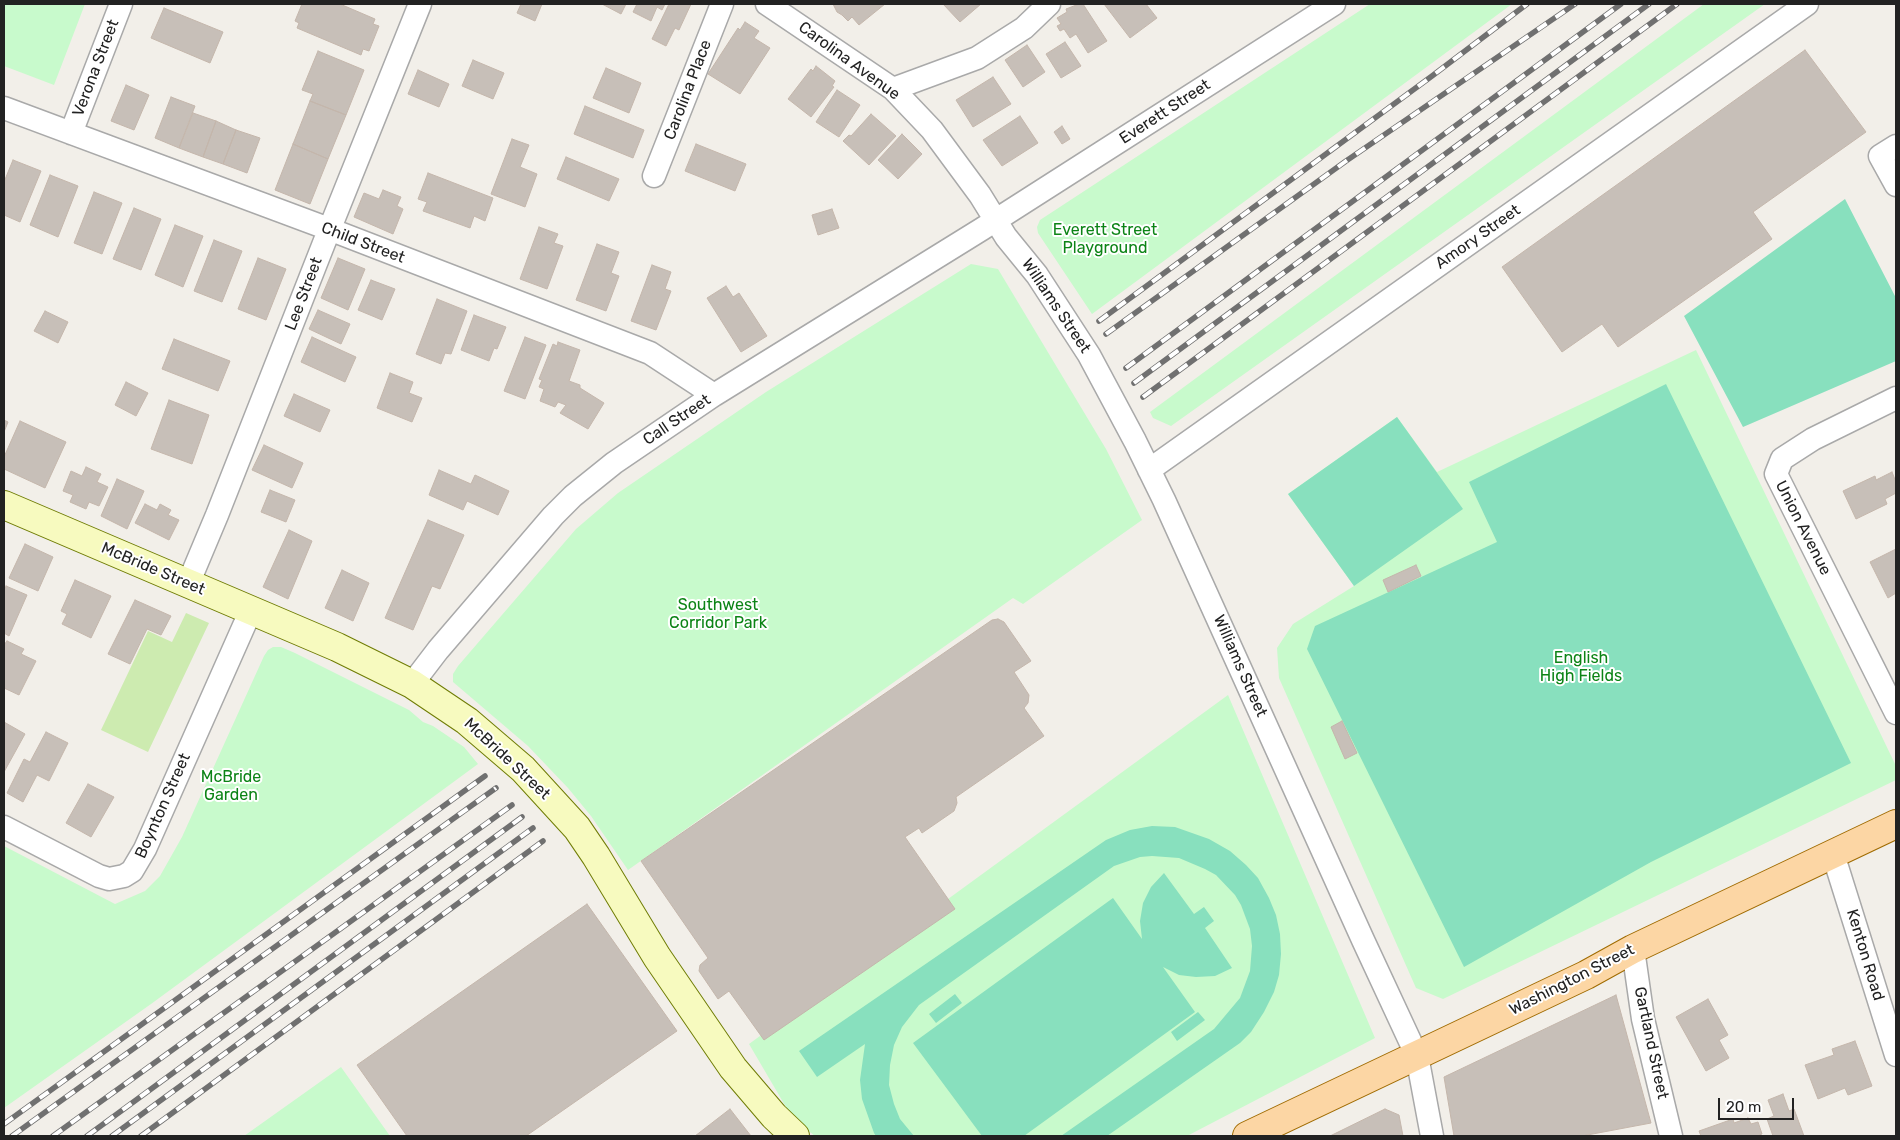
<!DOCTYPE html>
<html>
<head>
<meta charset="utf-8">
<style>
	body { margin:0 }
	#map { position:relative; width:1900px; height:1140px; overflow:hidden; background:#f2efe9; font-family:Rubik,sans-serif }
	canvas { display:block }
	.frame { position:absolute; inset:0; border:5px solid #222; pointer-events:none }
	.scale { position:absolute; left:1718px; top:1098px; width:76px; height:22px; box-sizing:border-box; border:2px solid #222; border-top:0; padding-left:6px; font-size:15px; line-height:18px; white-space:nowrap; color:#222; -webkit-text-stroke:4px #fff; paint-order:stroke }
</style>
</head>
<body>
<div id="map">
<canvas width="1900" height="1140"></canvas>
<div class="frame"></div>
<div class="scale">20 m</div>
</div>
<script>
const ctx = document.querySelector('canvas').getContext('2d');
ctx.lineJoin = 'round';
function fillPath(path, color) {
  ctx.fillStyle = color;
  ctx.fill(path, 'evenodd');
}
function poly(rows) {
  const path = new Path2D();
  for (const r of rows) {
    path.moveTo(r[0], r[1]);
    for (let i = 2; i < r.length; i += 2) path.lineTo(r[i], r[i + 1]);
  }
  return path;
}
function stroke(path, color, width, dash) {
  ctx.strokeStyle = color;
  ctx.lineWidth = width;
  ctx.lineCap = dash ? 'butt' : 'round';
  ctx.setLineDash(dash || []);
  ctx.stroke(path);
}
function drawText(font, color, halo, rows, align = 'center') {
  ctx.font = font + ' Rubik,sans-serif';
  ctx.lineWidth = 4;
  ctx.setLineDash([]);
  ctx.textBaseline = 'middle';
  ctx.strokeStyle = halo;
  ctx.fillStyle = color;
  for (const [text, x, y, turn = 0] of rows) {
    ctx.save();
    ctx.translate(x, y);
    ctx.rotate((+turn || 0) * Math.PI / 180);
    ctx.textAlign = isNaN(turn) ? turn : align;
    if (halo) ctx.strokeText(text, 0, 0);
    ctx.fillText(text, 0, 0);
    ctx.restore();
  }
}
fillPath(poly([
	[186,613,209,623,148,752,101,730,148,631,172,642]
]), '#cdebb0');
fillPath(poly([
	[4,4,85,4,54,85,4,66],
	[1370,4,1512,4,1092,314,1038,233,1037,227,1040,220],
	[1704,4,1765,4,1171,426,1153,418,1150,412],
	[971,264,998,269,1106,449,1142,520,1023,604,1013,598,628,870,591,816,568,788,528,746,453,682,453,674,458,666,576,529,618,493,766,392],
	[1696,350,1896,766,1896,780,1443,999,1416,988,1279,678,1277,648,1293,624,1354,586,1288,494,1397,417,1437,472],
	[273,647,281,647,295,653,409,710,423,722,433,726,464,747,478,764,151,1004,4,1108,4,846,115,904,145,891,160,876,182,837,264,656,268,650],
	[1228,695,1375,1038,1187,1136,815,1136,793,1119,749,1044],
	[341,1067,390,1136,244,1136]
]), '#c8facc');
fillPath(poly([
	[1845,199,1896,298,1896,361,1743,427,1684,316],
	[1666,384,1851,763,1651,862,1464,967,1307,649,1315,626,1497,542,1469,482],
	[1397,417,1463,509,1354,586,1288,494],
	[1152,826,1175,827,1209,839,1230,851,1246,865,1258,878,1269,898,1276,915,1280,934,1281,954,1279,975,1274,992,1264,1012,1251,1032,1240,1043,1107,1136,1061,1136,1214,1029,1240,998,1250,971,1252,946,1250,929,1241,905,1235,895,1216,875,1205,869,1179,858,1152,856,1140,857,1114,866,919,1005,902,1027,894,1045,890,1065,889,1085,894,1104,900,1119,914,1136,876,1136,874,1133,862,1099,860,1080,865,1044,817,1077,799,1051,1106,840,1130,830],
	[1164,873,1194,914,1204,907,1214,921,1205,928,1232,968,1215,976,1196,977,1179,975,1163,967,1195,1012,1024,1136,982,1136,913,1043,1113,898,1142,939,1140,921,1143,903,1151,887],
	[955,994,962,1003,936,1023,929,1014],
	[1198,1012,1205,1020,1177,1041,1171,1032]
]), '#88e0be');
const building = poly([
	[302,4,340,4,375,19,373,24,379,26,369,51,363,49,361,55,297,28,299,23,295,21,302,4],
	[521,4,542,4,535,21,517,13,521,4],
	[602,4,626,4,621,14,602,4],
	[637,4,665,4,662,10,657,7,651,21,633,12,637,4],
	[669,4,691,4,679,30,675,28,666,46,652,39,669,4],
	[833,4,885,4,859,25,852,17,848,21,842,15,837,12,833,4],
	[943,4,981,4,960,22,943,4],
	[1079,4,1083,4,1107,41,1088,53,1076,34,1070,38,1064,29,1060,31,1057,26,1061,24,1057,18,1067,12,1066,9,1079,4],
	[1104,4,1146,4,1157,18,1130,38,1104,4],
	[164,8,223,32,210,63,151,38,164,8],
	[745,22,759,31,754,38,770,48,740,94,708,74,738,28,740,30,745,22],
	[1065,42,1081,66,1061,78,1046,54,1065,42],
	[1027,45,1045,72,1023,87,1005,60,1027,45],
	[1805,50,1866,132,1753,212,1772,239,1618,347,1602,324,1562,352,1502,267,1805,50],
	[318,51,364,70,346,115,310,101,313,94,302,90,318,51],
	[473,60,504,73,493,99,462,86,473,60],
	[816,66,835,81,832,86,834,87,811,117,788,99,811,69,813,71,816,66],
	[606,68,641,83,629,113,593,98,606,68],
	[418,70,449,84,439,107,408,94,418,70],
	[993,77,1011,104,973,127,956,100,993,77],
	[126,85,149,95,134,130,111,121,126,85],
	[837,90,860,105,839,137,816,122,837,90],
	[171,97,195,106,179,148,155,138,171,97],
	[310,101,346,115,328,159,293,144,310,101],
	[585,106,644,130,633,158,574,134,585,106],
	[193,113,216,121,203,157,179,148,193,113],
	[871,114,896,136,869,165,843,141,849,135,851,136,871,114],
	[1020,116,1038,143,1002,166,983,140,1020,116],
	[216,121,236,130,223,164,203,157,216,121],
	[1062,126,1070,139,1062,144,1054,132,1062,126],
	[236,130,260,138,247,173,223,164,236,130],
	[902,134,922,154,898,179,878,160,902,134],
	[512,139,529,145,520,167,537,174,525,207,491,194,512,139],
	[293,144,328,159,310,204,275,190,293,144],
	[696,144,746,164,735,191,685,171,696,144],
	[566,157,619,179,609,201,557,179,566,157],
	[13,160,41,171,20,222,4,215,4,182,13,160],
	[428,173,493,198,485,221,474,216,470,228,423,211,427,202,418,199,428,173],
	[50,175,78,186,58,237,30,225,50,175],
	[383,190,401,197,397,206,403,209,393,234,354,217,364,193,379,199,383,190],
	[94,192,122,203,102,254,74,243,94,192],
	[134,208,161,219,141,270,113,259,134,208],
	[832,209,839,228,818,235,812,215,832,209],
	[175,225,203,236,183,287,155,275,175,225],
	[539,227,558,234,554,243,563,246,547,289,520,279,539,227],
	[214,240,242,251,222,302,194,291,214,240],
	[597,244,619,252,611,273,619,276,606,311,576,300,597,244],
	[258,258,286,269,266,320,238,309,258,258],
	[338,258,365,269,348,310,321,298,338,258],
	[652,265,671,272,665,289,671,291,656,330,631,321,652,265],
	[371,280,395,289,382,320,358,310,371,280],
	[726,286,733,297,739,293,767,336,741,352,707,298,726,286],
	[437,299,467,311,451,354,445,353,441,364,416,354,437,299],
	[318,310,350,324,341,344,309,329,318,310],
	[45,311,68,322,58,343,34,331,45,311],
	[474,315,506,327,497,349,494,348,489,361,461,350,474,315],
	[312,337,356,357,345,382,301,362,312,337],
	[525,337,546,345,525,399,504,391,525,337],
	[174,339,230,361,218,391,162,369,174,339],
	[558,342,580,350,569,381,580,385,580,388,604,403,588,429,560,413,566,405,558,402,555,407,540,401,544,389,539,387,542,380,539,379,553,344,557,346,558,342],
	[390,373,413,382,409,393,422,398,412,422,377,408,390,373],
	[126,382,148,393,136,416,115,405,126,382],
	[294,394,330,410,320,432,284,416,294,394],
	[169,400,209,415,192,464,151,449,169,400],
	[4,420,8,422,4,432,4,420],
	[20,421,66,442,45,488,4,469,4,457,20,421],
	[264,445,303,463,292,488,252,470,264,445],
	[86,467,101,474,97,482,108,487,99,506,89,502,86,509,70,502,73,495,63,491,71,471,82,476,86,467],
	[439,470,471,484,475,475,509,491,498,515,467,501,463,510,429,495,439,470],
	[1892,472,1896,482,1896,493,1885,499,1887,504,1856,519,1843,491,1875,476,1876,480,1892,472],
	[117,479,144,491,127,529,101,516,117,479],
	[270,490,295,500,286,522,261,512,270,490],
	[145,504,157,510,160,504,171,510,168,515,179,520,169,540,135,523,145,504],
	[428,520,464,535,440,589,432,586,413,630,385,618,428,520],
	[289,530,312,541,288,599,263,587,289,530],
	[25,544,53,557,38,591,9,578,25,544],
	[1896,549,1896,593,1888,598,1870,562,1896,549],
	[1416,565,1421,576,1388,592,1383,580,1416,565],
	[342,570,369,583,353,621,325,608,342,570],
	[75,580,111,596,91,638,62,624,67,614,61,611,75,580],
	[6,586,27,595,9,636,4,633,4,591,6,586],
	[135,600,171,616,161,635,147,629,130,664,108,654,135,600],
	[998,619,1004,622,1031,661,1014,672,1029,695,1028,703,1024,708,1044,736,956,797,957,803,954,811,922,833,919,828,905,837,955,909,764,1040,729,991,718,999,699,971,700,965,708,958,641,861,992,620,998,619],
	[7,641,24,649,21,654,36,661,19,695,4,688,4,645,7,641],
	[1342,721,1357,753,1345,759,1331,727,1342,721],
	[4,722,25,734,4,772,4,722],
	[46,732,68,743,49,781,37,775,23,802,7,793,24,759,30,762,46,732],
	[88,784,114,797,91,837,66,823,88,784],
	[587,904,677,1031,526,1136,407,1136,357,1065,587,904],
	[1616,995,1651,1123,1582,1136,1454,1136,1444,1077,1616,995],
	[1708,999,1728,1035,1719,1040,1729,1058,1706,1071,1676,1017,1708,999],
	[1855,1041,1872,1086,1848,1095,1845,1088,1818,1099,1805,1065,1834,1055,1832,1049,1855,1041],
	[1783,1094,1789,1111,1794,1109,1804,1136,1773,1136,1767,1119,1774,1116,1768,1100,1783,1094],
	[730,1109,751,1136,695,1136,730,1109],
	[1385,1109,1399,1115,1403,1136,1330,1136,1385,1109],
	[1748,1118,1751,1124,1758,1122,1762,1134,1759,1135,1760,1136,1701,1136,1699,1131,1733,1119,1734,1123,1748,1118]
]);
fillPath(building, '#c7bfb8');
stroke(building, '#c4b6ab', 1);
const street = poly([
	[767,4,893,89,932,130,980,195,1006,237,1037,275,1089,355,1135,441,1164,500,1363,940,1417,1056,1432,1136],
	[893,89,977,58,1024,28,1049,4],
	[4,108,329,229,650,353,714,395],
	[71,133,121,4],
	[1896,146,1880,156,1896,185],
	[654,176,722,4],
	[1896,398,1813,439,1782,459,1776,474,1896,713],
	[1149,470,1807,4],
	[188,584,217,515,324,243,420,4],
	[412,684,438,650,553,516,573,496,614,463,714,395,982,229,1334,4],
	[4,827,99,876,109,879,124,876,132,871,145,849,251,610],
	[1833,854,1896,1055],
	[1633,949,1643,1019,1671,1136]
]);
const secondary = poly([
	[4,505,337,647,412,684,467,721,523,769,577,828,596,856,657,957,733,1068,774,1116,795,1136]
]);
const primary = poly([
	[1247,1136,1586,975,1633,949,1896,824]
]);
stroke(street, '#a9a9a9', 25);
stroke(secondary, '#707d05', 30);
stroke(primary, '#a06b00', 30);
stroke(street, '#fff', 22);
stroke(secondary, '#f7fabf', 28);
stroke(primary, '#fcd6a4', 28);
const rail = poly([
	[1099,321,1432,76,1527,4],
	[1106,334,1346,161,1575,4],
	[1126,368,1621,4],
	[1134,383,1649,4],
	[1143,397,1677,4],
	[4,1124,485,776],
	[12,1136,496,788],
	[53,1136,512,805],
	[87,1136,522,817],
	[112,1136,533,828],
	[141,1136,543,841]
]);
stroke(rail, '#707070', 5.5);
stroke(rail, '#fff', 4, [11]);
drawText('16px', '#222', '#fff', [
	["Carolina Avenue",849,61,36],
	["Verona Street",96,68,-69],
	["Carolina Place",688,90,-69],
	["Everett Street",1165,112,-33],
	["Amory Street",1478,237,-35],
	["Child Street",363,243,21],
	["Lee Street",304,294,-69],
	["Williams Street",1056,306,56],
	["Call Street",677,420,-34],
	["Union Avenue",1803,528,63],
	["McBride Street",153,569,23],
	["Williams Street",1240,666,66],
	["McBride Street",507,759,43],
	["Boynton Street",163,806,-66],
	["Kenton Road",1865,955,73],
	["Washington Street",1572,980,-27],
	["Gartland Street",1651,1043,78]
]);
drawText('16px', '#0c8416', '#fff', [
	["Everett Street",1105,230],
	["Playground",1105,248],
	["Southwest",718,605],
	["Corridor Park",718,623],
	["English",1581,658],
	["High Fields",1581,676],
	["McBride",231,777],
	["Garden",231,795]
]);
</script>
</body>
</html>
